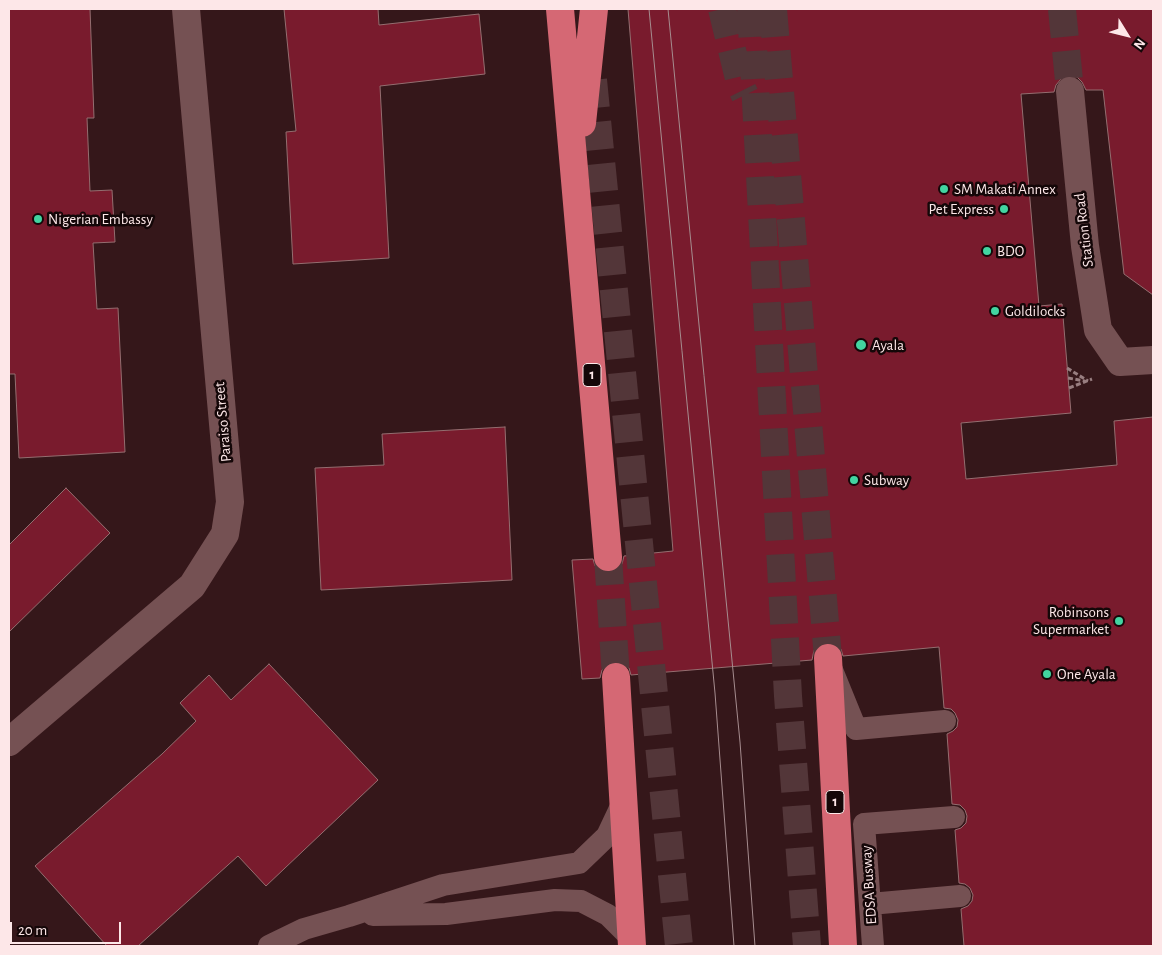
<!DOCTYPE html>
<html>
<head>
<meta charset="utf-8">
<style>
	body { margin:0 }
	#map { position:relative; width:1162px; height:955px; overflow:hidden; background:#35171a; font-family:"Alegreya Sans",sans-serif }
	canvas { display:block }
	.frame { position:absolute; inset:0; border:10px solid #fde7e8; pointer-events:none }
	.north { position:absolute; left:1102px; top:10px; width:50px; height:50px; -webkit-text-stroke:4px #140708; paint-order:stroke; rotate:126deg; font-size:14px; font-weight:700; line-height:20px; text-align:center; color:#fde7e8 }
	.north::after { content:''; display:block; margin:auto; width:18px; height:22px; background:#fde7e8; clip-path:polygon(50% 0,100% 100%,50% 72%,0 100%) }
	.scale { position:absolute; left:10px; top:922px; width:111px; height:22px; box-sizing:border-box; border:2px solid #fde7e8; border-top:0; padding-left:6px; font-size:15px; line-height:18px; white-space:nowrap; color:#fde7e8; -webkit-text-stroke:4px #140708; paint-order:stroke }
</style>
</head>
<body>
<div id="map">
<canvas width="1162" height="955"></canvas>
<div class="frame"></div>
<div class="north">N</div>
<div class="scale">20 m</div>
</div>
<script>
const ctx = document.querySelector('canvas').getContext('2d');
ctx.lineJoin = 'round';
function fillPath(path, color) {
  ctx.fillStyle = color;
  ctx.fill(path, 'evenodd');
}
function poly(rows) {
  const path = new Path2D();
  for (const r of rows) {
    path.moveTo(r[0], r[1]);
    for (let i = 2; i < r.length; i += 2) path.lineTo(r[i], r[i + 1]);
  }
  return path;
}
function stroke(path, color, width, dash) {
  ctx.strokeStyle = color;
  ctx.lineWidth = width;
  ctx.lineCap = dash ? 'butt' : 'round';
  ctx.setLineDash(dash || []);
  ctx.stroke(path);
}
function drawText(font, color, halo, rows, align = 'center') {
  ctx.font = font + ' "Alegreya Sans",sans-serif';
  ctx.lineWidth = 5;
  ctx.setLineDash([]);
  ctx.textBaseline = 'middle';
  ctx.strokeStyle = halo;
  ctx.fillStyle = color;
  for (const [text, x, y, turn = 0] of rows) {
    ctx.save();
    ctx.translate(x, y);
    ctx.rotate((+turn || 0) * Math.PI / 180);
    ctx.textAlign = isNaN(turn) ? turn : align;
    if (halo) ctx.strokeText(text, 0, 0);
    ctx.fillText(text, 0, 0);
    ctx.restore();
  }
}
const building = poly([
	[9,9,90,9,94,118,87,118,90,191,112,190,115,242,93,243,97,309,118,308,125,452,19,458,15,374,9,374,9,9],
	[284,9,378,9,379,25,479,14,485,74,380,86,389,258,293,264,286,132,296,131,284,9],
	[628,9,1153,9,1153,295,1124,274,1103,90,1086,90,1082,82,1077,77,1069,75,1061,79,1056,85,1054,92,1021,94,1039,306,1062,304,1071,413,961,423,966,479,1117,465,1114,421,1153,417,1153,946,964,946,961,909,968,906,972,901,973,895,970,888,965,884,959,883,955,830,961,828,966,823,967,816,965,810,960,805,952,804,947,734,953,731,957,727,958,720,955,713,951,709,944,708,939,647,843,656,841,649,836,644,827,642,819,645,814,650,812,660,631,675,629,668,623,663,615,662,608,664,602,670,600,678,582,679,572,560,593,559,595,566,601,571,610,572,617,570,622,564,624,556,673,551,628,9],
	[505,427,512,580,321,590,315,468,384,465,382,434,505,427],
	[66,488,110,533,9,632,9,545,66,488],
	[269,664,378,780,266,886,238,856,138,946,107,946,35,866,162,754,196,721,180,703,209,675,231,700,269,664]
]);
fillPath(building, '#791b2d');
stroke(building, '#946e70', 1);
stroke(poly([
	[1062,9,1070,91]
]), '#533639', 28, [28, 14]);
stroke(poly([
	[608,557,616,677]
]), '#533639', 28, [28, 14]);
stroke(poly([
	[722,9,741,87,745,95],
	[751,9,788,696,807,946],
	[773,9,828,658],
	[593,80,679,946]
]), '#533639', 28, [28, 14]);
stroke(poly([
	[1067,368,1088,381],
	[1068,378,1085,381],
	[1069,388,1092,379]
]), '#987e80', 3, [5, 2.5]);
stroke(poly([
	[832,670,856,729,945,721],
	[870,904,960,896],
	[373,915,446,914,555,900,581,901,608,915,631,938],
	[269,946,304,929,349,916,443,885,579,863,607,836,624,800],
	[873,946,864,824,954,817]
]), '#755153', 22);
stroke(poly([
	[1070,91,1085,246,1098,330,1120,362,1153,360],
	[9,742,192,586,225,534,230,502,186,9]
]), '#755153', 28);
stroke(poly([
	[560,9,608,557],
	[582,123,594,9],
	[828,658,843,946],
	[616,677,632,946]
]), '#d56874', 28);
stroke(poly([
	[649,9,715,693,734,946],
	[668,9,740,742,755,946]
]), '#a68d8f', 1);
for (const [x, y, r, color] of [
	[944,189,5,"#42d4a0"],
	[1004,209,5,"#42d4a0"],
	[38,219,5,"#42d4a0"],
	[987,251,5,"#42d4a0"],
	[995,311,5,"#42d4a0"],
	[861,345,6,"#42d4a0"],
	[854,480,5,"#42d4a0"],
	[1119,621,5,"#42d4a0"],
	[1047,674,5,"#42d4a0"]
]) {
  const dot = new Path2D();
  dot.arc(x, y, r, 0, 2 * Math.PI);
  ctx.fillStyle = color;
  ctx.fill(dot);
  stroke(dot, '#140708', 2);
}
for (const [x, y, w] of [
	[592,375,18],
	[835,802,18]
]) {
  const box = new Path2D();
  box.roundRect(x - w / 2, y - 11.5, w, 23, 4);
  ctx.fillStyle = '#140708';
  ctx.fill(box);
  stroke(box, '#fde7e8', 1);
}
drawText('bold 14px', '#fde7e8', null, [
	["1",592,375],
	["1",835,802]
]);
drawText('15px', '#fde7e8', '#140708', [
	["SM Makati Annex",954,189],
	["Pet Express",994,209,"right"],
	["Nigerian Embassy",48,219],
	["BDO",997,251],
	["Goldilocks",1005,311],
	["Ayala",872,345],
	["Subway",864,480],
	["Robinsons",1109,612,"right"],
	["Supermarket",1109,629,"right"],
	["One Ayala",1057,674]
], 'left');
drawText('15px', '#fde7e8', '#140708', [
	["Station Road",1084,230,-97],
	["Paraiso Street",223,422,-95],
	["EDSA Busway",869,885,-94]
]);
</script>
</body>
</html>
